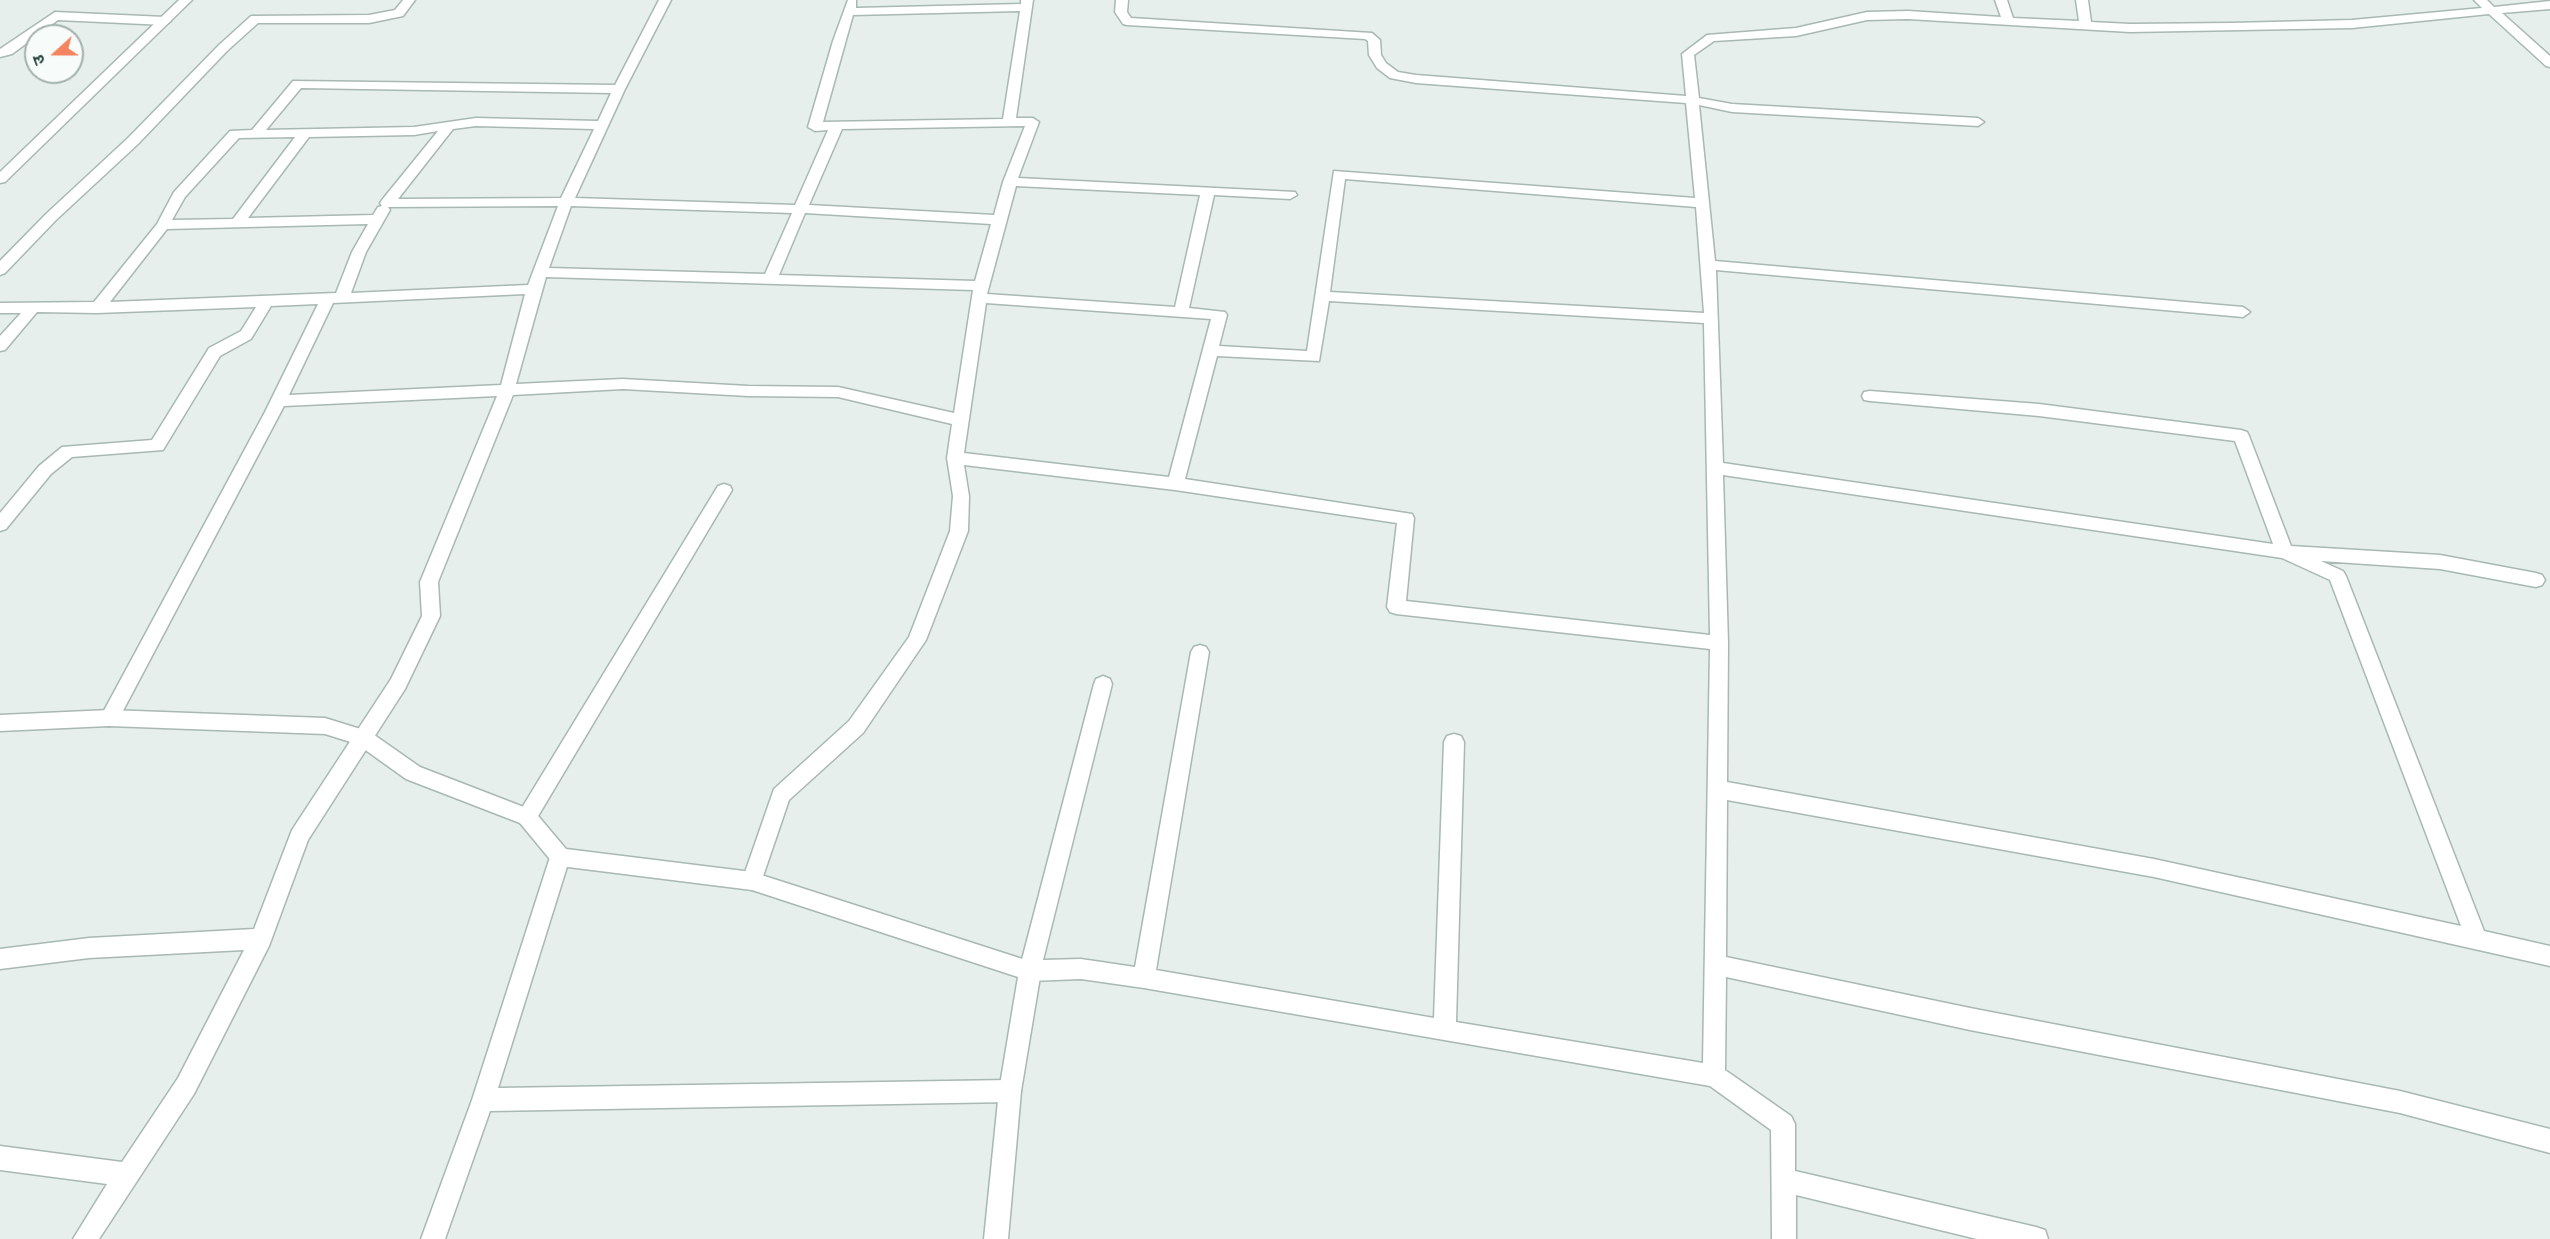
<!DOCTYPE html>
<html>
<head>
<meta charset="utf-8">
<style>
	body { margin:0 }
	#map { position:relative; width:2550px; height:1239px; overflow:hidden; background:#e6efeb; font-family:"Roboto Condensed","Noto Sans Devanagari",sans-serif }
	canvas { display:block }
	.north { position:absolute; left:24px; top:24px; width:60px; height:60px; box-sizing:border-box; background:#f7fbf9; border:2px solid #a3b1ad; border-radius:50%; rotate:249deg; font-size:16px; font-weight:700; line-height:24px; text-align:center; color:#24423a }
	.north::after { content:''; display:block; margin:auto; width:21px; height:27px; background:#f4845f; clip-path:polygon(50% 0,100% 100%,50% 72%,0 100%) }
</style>
</head>
<body>
<div id="map">
<canvas width="2550" height="1239"></canvas>
<div class="north">उ</div>
</div>
<script>
const ctx = document.querySelector('canvas').getContext('2d');
ctx.lineJoin = 'round';
function poly(rows) {
  const path = new Path2D();
  for (const r of rows) {
    path.moveTo(r[0], r[1]);
    for (let i = 2; i < r.length; i += 2) path.lineTo(r[i], r[i + 1]);
  }
  return path;
}
function stroke(path, color, width, dash) {
  ctx.strokeStyle = color;
  ctx.lineWidth = width;
  ctx.lineCap = dash ? 'butt' : 'round';
  ctx.setLineDash(dash || []);
  ctx.stroke(path);
}
function fillPath(path, color) {
  ctx.fillStyle = color;
  ctx.fill(path, 'evenodd');
}
const minor = poly([
	[403,0,415,0,403,16,369,23,258,23,227,51,138,144,56,220,5,273,0,275,0,261,46,214,128,138,219,45,251,16,369,15,395,10,403,0],
	[659,0,671,0,625,89,575,198,795,205,828,130,815,131,808,127,833,41,848,0,856,0,856,8,1021,4,1021,0,1033,0,1016,118,1033,118,1039,122,1018,178,1295,192,1297,195,1290,199,1214,195,1189,308,1225,312,1227,315,1219,346,1307,351,1334,171,1695,198,1686,103,1416,83,1390,78,1377,68,1369,55,1368,41,1365,39,1127,25,1123,24,1115,12,1116,0,1128,0,1127,12,1131,18,1372,33,1380,40,1381,55,1386,63,1398,72,1416,75,1686,96,1682,54,1707,35,1796,28,1867,12,1908,11,2001,17,1995,0,2007,0,2013,18,2079,21,2076,0,2088,0,2091,22,2130,24,2232,23,2352,20,2482,8,2474,0,2487,0,2494,7,2550,1,2550,9,2502,13,2550,56,2550,67,2546,66,2489,14,2352,28,2130,32,1908,19,1867,20,1796,36,1714,41,1694,55,1699,98,1732,104,1978,118,1984,122,1978,126,1732,112,1699,105,1715,261,2243,307,2250,312,2243,317,1716,270,1723,463,2273,544,2235,441,2039,416,1870,401,1864,400,1862,396,1864,392,1870,391,2039,404,2241,430,2247,432,2249,436,2291,546,2440,555,2536,573,2542,575,2545,580,2542,585,2536,587,2440,569,2321,561,2343,571,2346,576,2484,931,2550,946,2550,966,2154,877,1727,800,1726,957,1970,1008,2400,1091,2550,1129,2550,1153,2400,1113,1970,1030,1726,977,1725,1070,1791,1116,1795,1124,1795,1171,2036,1227,2045,1230,2048,1239,1977,1239,1796,1195,1796,1239,1772,1239,1771,1130,1710,1086,1144,988,1081,979,1030,981,1022,978,1019,971,1094,684,1096,679,1103,676,1110,679,1112,684,1043,960,1081,959,1135,967,1191,652,1194,647,1200,645,1206,647,1209,652,1156,970,1434,1018,1444,742,1447,736,1454,734,1461,736,1464,742,1456,1022,1703,1063,1710,649,1396,614,1390,612,1387,607,1397,523,1175,490,964,465,969,496,968,531,926,640,863,733,789,800,759,888,752,890,745,888,742,881,774,789,849,721,909,637,950,531,953,496,947,458,952,424,838,397,748,396,623,389,513,395,438,582,440,616,405,689,308,840,269,946,194,1094,99,1239,73,1239,107,1184,0,1170,0,1146,122,1162,178,1078,244,950,89,958,0,969,0,949,89,938,254,929,292,830,391,679,422,616,420,582,497,396,284,406,116,724,109,726,102,724,100,718,265,412,318,304,271,306,251,339,220,356,163,450,72,457,51,474,6,529,0,531,0,513,39,466,62,447,152,440,209,348,241,331,256,307,97,313,37,312,5,350,0,351,0,336,21,313,0,313,0,303,94,302,157,224,174,192,230,131,252,130,293,81,615,85,659,0],
	[1020,11,1003,119,823,122,853,15,1020,11],
	[301,88,611,93,598,121,476,118,414,127,266,130,301,88],
	[476,126,594,129,561,198,398,199,453,129,476,126],
	[1025,126,1003,182,994,215,809,205,842,129,1025,126],
	[438,131,382,200,380,203,382,206,378,207,373,215,248,218,309,137,414,135,438,131],
	[295,137,233,219,172,220,185,197,239,138,295,137],
	[1345,179,1696,207,1704,313,1330,292,1345,179],
	[1016,186,1200,195,1175,307,987,294,1016,186],
	[558,206,528,285,351,293,366,252,390,210,388,207,558,206],
	[571,206,792,213,765,274,549,268,571,206],
	[805,213,991,224,975,281,779,275,805,213],
	[368,224,352,252,336,293,110,302,167,229,368,224],
	[546,277,973,290,954,413,838,387,748,386,623,379,516,384,546,277],
	[525,294,501,385,289,395,333,303,525,294],
	[1329,301,1704,323,1710,635,1406,601,1414,518,1412,514,1185,479,1217,356,1319,361,1329,301],
	[986,303,1211,319,1169,477,964,453,986,303],
	[1723,475,2282,558,2330,580,2461,926,2154,859,1727,782,1728,643,1723,475],
	[55,12,165,17,171,21,165,25,58,20,12,54,0,57,0,49,55,12],
	[724,484,730,486,732,490,534,823,527,826,520,823,517,817,520,811,718,486,724,484],
	[560,848,567,851,570,857,498,1088,1010,1080,1018,1083,1021,1091,1018,1099,1010,1102,490,1111,445,1239,421,1239,472,1100,550,857,553,851,560,848]
]);
const tertiary = poly([
	[179,0,192,0,5,182,0,183,0,172,179,0],
	[109,710,325,718,370,732,420,767,534,811,566,849,752,872,1038,964,1041,971,1021,1091,1008,1239,984,1239,999,1091,1018,977,752,890,560,866,553,863,520,823,406,779,357,744,325,734,109,726,0,731,0,715,109,710]
]);
stroke(minor, '#a8b8b2', 3);
stroke(tertiary, '#a8b8b2', 3);
fillPath(minor, '#fff');
fillPath(tertiary, '#fff');
</script>
</body>
</html>
